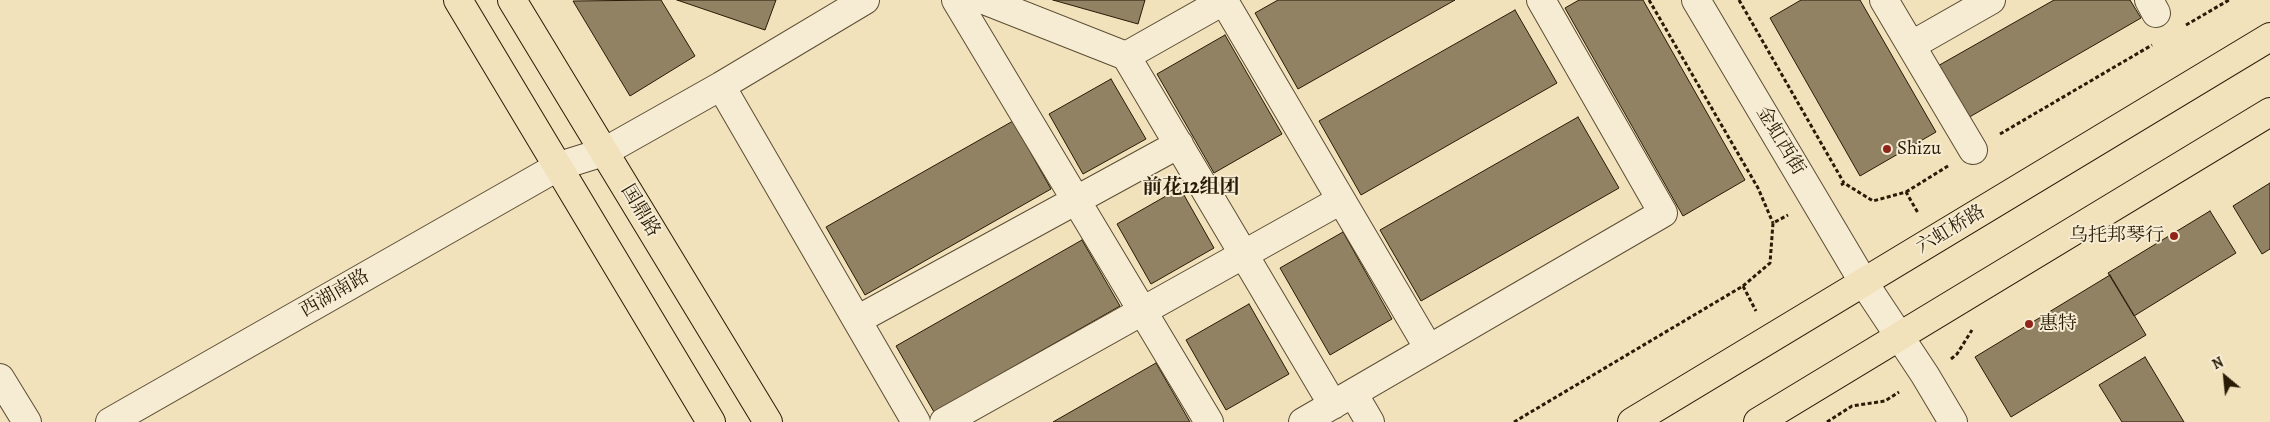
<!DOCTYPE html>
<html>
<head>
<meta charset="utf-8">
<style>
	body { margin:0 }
	#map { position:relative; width:2270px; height:422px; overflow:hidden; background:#f1e2bc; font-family:Alegreya,serif }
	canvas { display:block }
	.north { position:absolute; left:2200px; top:352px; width:50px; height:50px; -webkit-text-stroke:4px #f6ecd3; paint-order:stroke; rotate:332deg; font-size:14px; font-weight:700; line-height:20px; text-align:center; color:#291b05 }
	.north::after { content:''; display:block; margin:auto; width:18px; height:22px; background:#291b05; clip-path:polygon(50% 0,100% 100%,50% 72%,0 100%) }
</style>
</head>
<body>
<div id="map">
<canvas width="2270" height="422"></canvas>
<div class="north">N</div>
</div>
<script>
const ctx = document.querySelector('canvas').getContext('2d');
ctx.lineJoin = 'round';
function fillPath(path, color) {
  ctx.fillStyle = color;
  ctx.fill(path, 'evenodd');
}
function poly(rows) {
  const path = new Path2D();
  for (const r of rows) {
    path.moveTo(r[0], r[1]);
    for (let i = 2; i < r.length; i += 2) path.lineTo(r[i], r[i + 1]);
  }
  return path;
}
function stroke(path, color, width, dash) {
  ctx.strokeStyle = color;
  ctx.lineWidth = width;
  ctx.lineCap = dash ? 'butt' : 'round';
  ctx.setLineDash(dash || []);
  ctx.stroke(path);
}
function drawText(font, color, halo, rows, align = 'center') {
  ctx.font = font + ' Alegreya,"Noto Serif SC",serif';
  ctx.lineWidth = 4;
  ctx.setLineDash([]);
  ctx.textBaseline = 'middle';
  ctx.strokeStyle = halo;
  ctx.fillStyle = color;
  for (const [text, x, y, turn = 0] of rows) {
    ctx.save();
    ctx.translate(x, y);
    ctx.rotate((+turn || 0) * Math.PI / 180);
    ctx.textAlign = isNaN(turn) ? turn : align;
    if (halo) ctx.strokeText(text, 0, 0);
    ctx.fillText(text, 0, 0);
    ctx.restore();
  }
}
const building = poly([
	[661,0,695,56,630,96,573,1,661,0],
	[677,0,776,0,765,30,677,0],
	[1053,0,1145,0,1138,24,1053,0],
	[1278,0,1455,0,1298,89,1255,13,1278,0],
	[1579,0,1643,0,1745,180,1683,216,1565,8,1579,0],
	[1801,0,1860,0,1936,132,1860,176,1770,18,1801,0],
	[2054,0,2130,0,2141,18,1966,119,1936,67,2054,0],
	[1515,10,1557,83,1361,195,1319,121,1515,10],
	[1225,35,1282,134,1214,173,1157,74,1225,35],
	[1111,79,1146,139,1083,174,1049,114,1111,79],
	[1578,117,1619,188,1421,301,1380,230,1578,117],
	[1013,121,1051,189,865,295,826,227,1013,121],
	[2270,183,2270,249,2262,254,2233,206,2270,183],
	[1180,188,1214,248,1151,284,1117,224,1180,188],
	[2210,211,2236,253,2134,316,2108,273,2210,211],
	[1343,232,1392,319,1330,355,1280,268,1343,232],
	[1082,240,1120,306,934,412,896,346,1082,240],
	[2110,275,2146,335,2011,417,1975,357,2110,275],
	[1249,304,1289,374,1226,410,1186,340,1249,304],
	[2145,357,2184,422,2122,422,2099,385,2145,357],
	[1156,363,1190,422,1053,422,1156,363]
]);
fillPath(building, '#918264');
stroke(building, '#291b05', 1);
const minor = poly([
	[956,0,1209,422],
	[984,0,1126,56,1225,0],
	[1696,0,1864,283,1925,375,1953,422],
	[1884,0,1973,150],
	[2149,0,2156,13],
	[1224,1,1429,349],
	[1912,45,1991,0],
	[1126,56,1333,405],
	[721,86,916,422],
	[857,320,1179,144],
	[0,378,27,422],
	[1353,393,1370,422],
	[110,422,559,166,604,152,721,86,865,0],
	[944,422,1341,200],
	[1303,422,1663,213,1541,0]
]);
const major = poly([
	[458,0,711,422],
	[512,0,768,422],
	[1632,422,2270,37],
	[1758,422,2270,112]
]);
stroke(minor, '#5b4d33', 30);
stroke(major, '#291b05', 30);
stroke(poly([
	[1649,0,1758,188,1773,223],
	[1739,0,1844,183],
	[2186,25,2229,0],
	[2000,134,2152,45],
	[1841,185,1844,183,1873,201,1906,192,1918,213],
	[1906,192,1948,166],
	[1743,286,1770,263,1773,223,1788,215],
	[1951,359,1957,354,1972,330],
	[1514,422,1743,286,1756,311],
	[1827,422,1852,406,1885,401,1899,392]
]), '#291b05', 3, [4, 2.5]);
stroke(minor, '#f6ecd3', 28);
stroke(major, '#f1e2bc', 28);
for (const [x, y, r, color] of [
	[1887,149,5,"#8f2418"],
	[2174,236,5,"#8f2418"],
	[2029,324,5,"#8f2418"]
]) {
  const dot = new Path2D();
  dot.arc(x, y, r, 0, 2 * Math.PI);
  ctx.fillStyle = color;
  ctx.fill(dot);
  stroke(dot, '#f6ecd3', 2);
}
drawText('19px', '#291b05', '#f6ecd3', [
	["金虹西街",1780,141,59],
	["国鼎路",640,211,59],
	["六虹桥路",1951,230,-31],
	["西湖南路",335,294,-30]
]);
drawText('19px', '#291b05', '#f6ecd3', [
	["Shizu",1897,149],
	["乌托邦琴行",2164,236,"right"],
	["惠特",2039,324]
], 'left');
drawText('bold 20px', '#291b05', '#f6ecd3', [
	["前花12组团",1191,188]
]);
</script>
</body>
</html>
